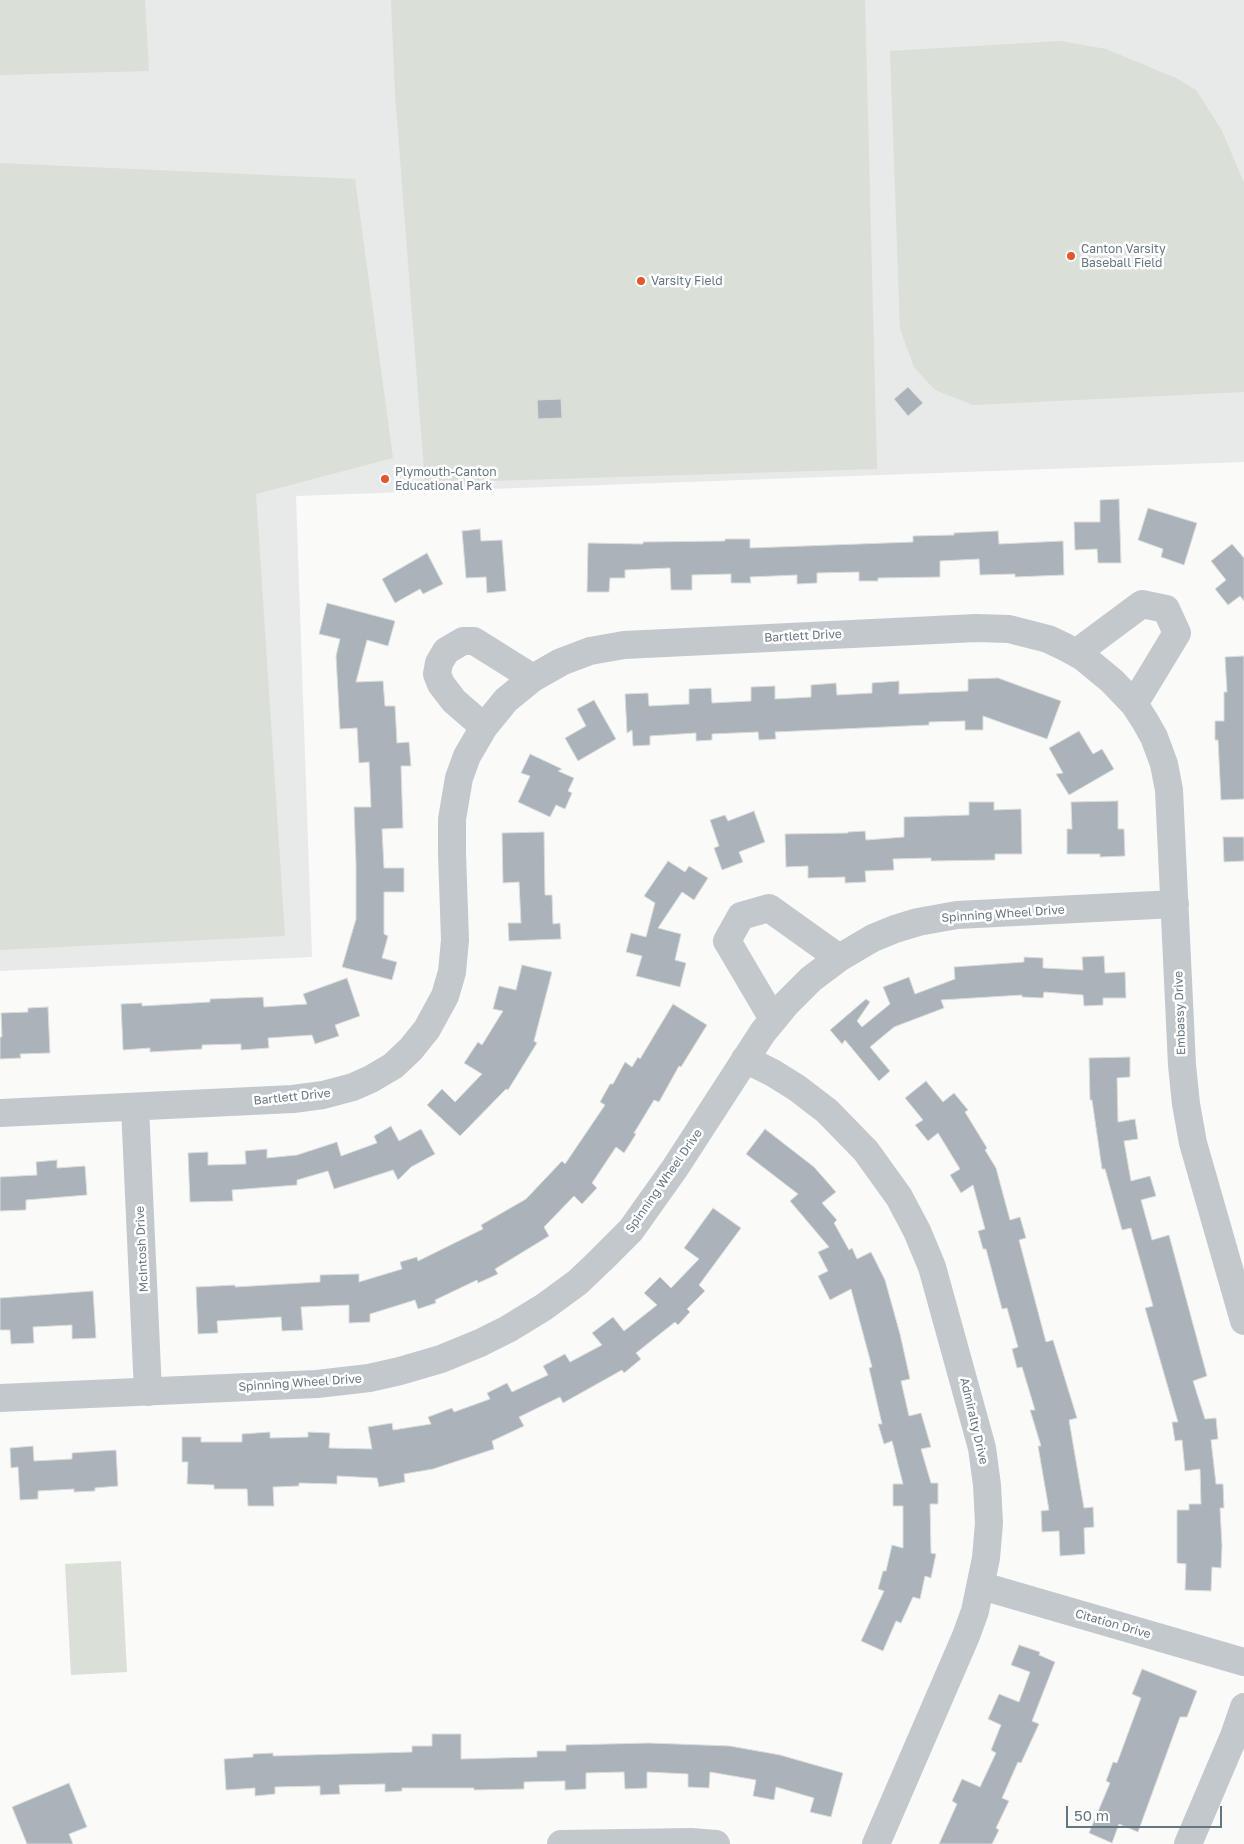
<!DOCTYPE html>
<html>
<head>
<meta charset="utf-8">
<style>
	body { margin:0 }
	#map { position:relative; width:1244px; height:1844px; overflow:hidden; background:#fafaf8; font-family:"Golos Text",sans-serif }
	canvas { display:block }
	.scale { position:absolute; left:1066px; top:1806px; width:156px; height:22px; box-sizing:border-box; border:2px solid #657683; border-top:0; padding-left:6px; font-size:15px; line-height:18px; white-space:nowrap; color:#657683; -webkit-text-stroke:4px #fff; paint-order:stroke }
</style>
</head>
<body>
<div id="map">
<canvas width="1244" height="1844"></canvas>
<div class="scale">50 m</div>
</div>
<script>
const ctx = document.querySelector('canvas').getContext('2d');
ctx.lineJoin = 'round';
function fillPath(path, color) {
  ctx.fillStyle = color;
  ctx.fill(path, 'evenodd');
}
function poly(rows) {
  const path = new Path2D();
  for (const r of rows) {
    path.moveTo(r[0], r[1]);
    for (let i = 2; i < r.length; i += 2) path.lineTo(r[i], r[i + 1]);
  }
  return path;
}
function stroke(path, color, width, dash) {
  ctx.strokeStyle = color;
  ctx.lineWidth = width;
  ctx.lineCap = dash ? 'butt' : 'round';
  ctx.setLineDash(dash || []);
  ctx.stroke(path);
}
function drawText(font, color, halo, rows, align = 'center') {
  ctx.font = font + ' "Golos Text",sans-serif';
  ctx.lineWidth = 5;
  ctx.setLineDash([]);
  ctx.textBaseline = 'middle';
  ctx.strokeStyle = halo;
  ctx.fillStyle = color;
  for (const [text, x, y, turn = 0] of rows) {
    ctx.save();
    ctx.translate(x, y);
    ctx.rotate((+turn || 0) * Math.PI / 180);
    ctx.textAlign = isNaN(turn) ? turn : align;
    if (halo) ctx.strokeText(text, 0, 0);
    ctx.fillText(text, 0, 0);
    ctx.restore();
  }
}
fillPath(poly([
	[0,0,1244,0,1244,462,296,496,312,957,0,971]
]), '#e8e9e9');
fillPath(poly([
	[0,0,145,0,149,71,0,75],
	[391,0,865,0,877,469,425,483,395,93],
	[1060,41,1106,49,1176,78,1196,90,1222,131,1244,183,1244,392,973,405,935,390,914,367,900,329,890,51],
	[0,163,355,179,393,458,256,494,285,936,0,950],
	[121,1561,127,1672,71,1675,65,1564]
]), '#dadfd7');
const building = poly([
	[908,387,923,403,908,416,894,399,908,387],
	[561,399,562,418,538,419,537,400,561,399],
	[1119,499,1121,563,1098,563,1097,549,1075,550,1074,522,1100,522,1100,500,1119,499],
	[1148,508,1197,523,1184,565,1161,557,1163,549,1138,540,1148,508],
	[480,529,481,541,502,540,506,591,487,593,486,577,466,578,462,531,480,529],
	[998,531,999,544,1063,541,1064,575,1015,577,1015,574,980,575,979,559,940,561,940,577,878,578,878,581,859,581,859,572,817,573,817,583,797,584,797,575,750,577,751,583,731,583,731,574,692,575,692,590,671,590,670,568,625,570,625,578,610,578,609,592,587,592,588,543,643,544,643,542,725,541,725,539,750,539,750,548,913,542,913,536,954,535,954,533,998,531],
	[1232,544,1244,558,1244,601,1240,596,1228,605,1215,589,1226,580,1211,561,1232,544],
	[427,553,443,584,423,594,420,589,395,603,382,579,427,553],
	[327,603,395,621,388,646,367,640,356,682,383,681,385,706,395,706,397,743,409,742,411,766,401,766,403,828,382,829,384,868,404,868,404,892,384,892,384,934,388,936,382,958,397,962,392,980,342,967,356,919,356,864,354,807,371,807,369,762,359,763,357,728,340,729,336,656,340,639,319,634,327,603],
	[1244,656,1244,799,1221,800,1218,740,1215,740,1215,721,1224,721,1224,692,1227,692,1225,657,1244,656],
	[998,678,1061,701,1047,739,983,716,983,730,965,730,965,721,929,722,929,725,775,732,776,739,759,740,758,732,712,734,712,740,696,741,696,733,650,736,650,745,633,746,632,730,627,733,625,694,648,693,649,706,689,704,689,689,711,688,712,703,751,701,751,687,775,686,775,699,811,697,811,685,836,683,837,695,872,693,872,683,899,681,899,694,968,691,968,679,998,678],
	[594,700,616,739,578,761,565,738,586,726,577,709,594,700],
	[1079,731,1093,754,1102,749,1114,769,1069,795,1056,774,1063,773,1049,748,1079,731],
	[530,754,562,769,558,771,574,778,568,791,572,793,565,809,556,805,550,817,518,802,530,776,521,773,530,754],
	[1118,801,1118,829,1124,829,1125,856,1100,857,1100,854,1067,854,1067,829,1072,829,1071,802,1118,801],
	[969,802,994,802,994,810,1021,809,1022,854,995,854,995,860,931,861,931,858,893,859,894,870,865,871,866,882,845,883,845,877,808,878,808,866,786,867,785,834,848,833,848,832,865,831,866,840,904,837,904,817,969,815,969,802],
	[754,811,765,842,739,852,743,862,722,870,714,848,719,846,710,820,725,815,728,821,754,811],
	[544,832,545,895,552,895,553,924,560,923,561,939,509,941,508,923,521,923,519,882,503,883,502,833,544,832],
	[1223,837,1244,837,1244,861,1224,862,1223,837],
	[668,861,685,872,689,866,708,878,694,900,682,892,658,928,681,934,675,960,686,963,680,987,636,976,642,956,626,952,631,933,646,937,655,903,644,896,668,861],
	[1104,956,1105,973,1125,972,1126,998,1103,998,1103,1005,1084,1006,1083,995,1044,992,1043,998,1022,997,1022,995,941,1000,944,1008,894,1027,870,1047,890,1071,879,1081,845,1040,842,1044,830,1030,866,999,870,1002,857,1021,862,1027,890,1004,883,987,909,977,915,994,955,979,954,967,1024,962,1024,957,1043,958,1043,968,1083,970,1082,957,1104,956],
	[522,965,552,972,534,1041,537,1043,508,1090,506,1089,460,1136,427,1105,442,1089,455,1102,482,1074,464,1063,478,1042,482,1045,503,1011,493,1009,499,986,516,990,522,965],
	[347,978,360,1016,335,1025,339,1036,315,1044,312,1035,268,1038,269,1048,241,1050,241,1044,202,1045,202,1049,150,1052,150,1048,123,1050,121,1004,142,1003,142,1006,210,1002,210,999,263,997,264,1007,307,1004,303,994,347,978],
	[673,1004,707,1025,681,1067,679,1066,659,1102,654,1100,634,1133,636,1134,624,1153,616,1147,592,1183,597,1188,582,1204,574,1196,544,1227,549,1236,495,1269,498,1274,478,1283,477,1280,435,1300,436,1303,418,1309,415,1300,370,1314,370,1322,349,1323,349,1305,301,1307,303,1330,282,1331,281,1317,217,1321,218,1333,198,1334,196,1287,235,1285,235,1287,320,1282,320,1275,359,1274,359,1282,402,1269,400,1262,417,1257,418,1261,483,1229,481,1225,526,1199,562,1161,565,1164,605,1105,600,1102,610,1084,613,1084,625,1062,632,1067,638,1057,640,1059,673,1004],
	[48,1007,50,1053,20,1054,21,1058,0,1059,0,1037,2,1037,1,1013,28,1012,28,1008,48,1007],
	[1130,1057,1130,1077,1117,1078,1118,1122,1135,1119,1138,1139,1124,1141,1131,1181,1150,1176,1156,1196,1141,1200,1152,1240,1169,1235,1207,1376,1193,1381,1205,1419,1216,1418,1218,1439,1211,1440,1216,1484,1223,1484,1224,1508,1220,1508,1222,1546,1221,1568,1212,1567,1211,1591,1185,1590,1186,1564,1177,1563,1177,1510,1189,1510,1189,1504,1201,1504,1200,1469,1185,1471,1182,1440,1175,1441,1172,1422,1178,1422,1145,1308,1153,1306,1131,1228,1122,1230,1105,1169,1102,1169,1092,1100,1090,1100,1089,1058,1130,1057],
	[926,1081,943,1102,954,1093,968,1110,965,1112,987,1148,985,1150,996,1168,1010,1220,1020,1217,1026,1238,1019,1240,1046,1342,1053,1340,1077,1418,1069,1420,1084,1508,1093,1507,1094,1527,1084,1528,1085,1554,1060,1556,1059,1531,1042,1532,1041,1511,1049,1510,1038,1446,1041,1446,1030,1410,1035,1410,1022,1367,1017,1368,1012,1349,1018,1347,1007,1308,1002,1309,986,1249,983,1249,978,1231,985,1229,973,1185,961,1193,950,1175,960,1169,938,1133,928,1141,915,1125,923,1120,905,1098,926,1081],
	[391,1126,399,1141,421,1129,435,1154,411,1167,398,1180,393,1170,334,1189,328,1171,297,1180,297,1185,232,1190,233,1201,190,1202,188,1153,208,1152,208,1165,246,1164,245,1151,267,1149,267,1158,297,1155,337,1142,341,1156,377,1143,374,1136,391,1126],
	[765,1129,814,1167,836,1192,822,1203,837,1220,834,1223,849,1250,852,1248,857,1259,871,1252,885,1280,900,1334,910,1379,901,1381,909,1416,921,1413,931,1447,921,1449,931,1483,938,1483,938,1504,930,1504,931,1553,936,1554,931,1578,925,1576,920,1599,913,1597,901,1623,896,1621,883,1651,861,1641,884,1591,878,1589,883,1571,886,1571,892,1545,903,1548,903,1506,893,1506,893,1484,903,1484,892,1441,884,1444,878,1424,882,1424,869,1368,872,1367,851,1289,830,1300,818,1276,828,1271,818,1252,829,1247,790,1201,798,1194,746,1154,765,1129],
	[57,1160,57,1168,85,1166,87,1195,26,1200,26,1210,0,1211,0,1177,37,1175,36,1162,57,1160],
	[713,1208,741,1228,699,1285,705,1291,687,1309,690,1312,678,1325,675,1322,636,1353,641,1359,624,1373,622,1370,563,1403,560,1397,519,1417,524,1426,492,1441,494,1449,433,1469,404,1474,405,1482,379,1487,377,1478,337,1476,337,1484,299,1483,299,1486,273,1487,274,1506,248,1506,247,1489,214,1489,214,1485,187,1484,188,1462,182,1462,182,1437,201,1437,201,1442,242,1442,242,1434,270,1432,270,1438,308,1437,308,1432,330,1433,329,1448,372,1449,368,1427,392,1423,393,1430,431,1424,428,1417,452,1408,454,1412,490,1399,487,1393,507,1383,512,1392,548,1375,543,1366,565,1354,570,1362,602,1345,592,1333,613,1317,624,1331,657,1305,644,1293,660,1277,671,1288,699,1259,684,1248,713,1208],
	[93,1291,96,1338,72,1339,72,1325,33,1327,34,1343,11,1344,10,1330,0,1330,0,1298,93,1291],
	[33,1446,34,1461,72,1459,72,1453,116,1450,118,1486,95,1488,95,1491,74,1492,74,1489,38,1491,38,1499,20,1500,18,1467,11,1468,10,1448,33,1446],
	[1019,1645,1040,1652,1039,1655,1055,1662,1032,1721,1039,1724,1021,1763,1018,1762,1002,1798,1009,1801,996,1828,999,1830,992,1844,939,1844,957,1804,952,1801,962,1779,980,1787,996,1753,991,1750,1001,1725,988,1719,999,1694,1019,1702,1030,1672,1011,1665,1019,1645],
	[1142,1669,1197,1691,1187,1717,1180,1717,1138,1832,1119,1824,1112,1843,1089,1833,1110,1783,1106,1781,1113,1762,1117,1763,1141,1698,1132,1694,1142,1669],
	[432,1734,461,1734,461,1759,537,1757,537,1751,566,1751,566,1745,649,1743,730,1746,780,1755,843,1773,831,1817,810,1812,814,1798,776,1787,774,1800,753,1796,756,1780,710,1772,709,1788,688,1787,688,1774,647,1772,647,1788,625,1789,624,1772,586,1773,586,1789,565,1790,565,1781,524,1782,524,1789,474,1790,474,1788,402,1788,402,1791,385,1792,385,1784,339,1785,340,1794,320,1795,320,1786,275,1787,275,1794,255,1796,255,1788,226,1790,224,1759,253,1757,253,1754,273,1753,273,1756,412,1752,412,1746,432,1746,432,1734],
	[69,1783,87,1827,69,1834,73,1844,27,1844,12,1807,69,1783]
]);
fillPath(building, '#aab3b9');
stroke(building, '#dcdcda', 1);
stroke(poly([
	[1076,653,1142,604,1166,609,1177,633,1134,704],
	[484,727,454,701,441,684,437,674,439,663,446,651,463,641,474,641,533,678],
	[773,1019,727,941,741,916,769,908,839,958],
	[745,1059,773,1073,797,1088,827,1111,866,1151,899,1197,917,1231,932,1267,982,1448,987,1485,989,1523,986,1558,975,1611,966,1636,876,1844],
	[135,1107,148,1392],
	[0,1113,293,1099,323,1095,353,1087,371,1079,393,1066,411,1049,427,1029,445,996,452,972,455,940,452,853,452,819,459,778,467,756,484,727,506,700,533,678,561,662,590,651,624,645,976,628,1009,629,1048,639,1065,647,1083,657,1112,681,1134,704,1145,721,1154,737,1164,764,1169,790,1182,1065,1186,1104,1193,1143,1244,1321],
	[0,1398,317,1384,369,1378,400,1371,441,1359,480,1343,508,1329,544,1307,578,1282,601,1260,631,1230,675,1168,763,1032,786,1004,811,979,839,958,873,938,895,929,918,922,957,915,1175,904],
	[982,1586,1244,1662],
	[561,1844,691,1842,716,1844],
	[1188,1844,1234,1736,1244,1707]
]), '#c3c8cc', 28);
for (const [x, y, r, color] of [
	[1071,256,5,"#e4572e"],
	[641,281,5,"#e4572e"],
	[385,479,5,"#e4572e"]
]) {
  const dot = new Path2D();
  dot.arc(x, y, r, 0, 2 * Math.PI);
  ctx.fillStyle = color;
  ctx.fill(dot);
  stroke(dot, '#fff', 2);
}
drawText('12px', '#657683', '#fff', [
	["Canton Varsity",1081,249],
	["Baseball Field",1081,263],
	["Varsity Field",651,281],
	["Plymouth-Canton",395,472],
	["Educational Park",395,486]
], 'left');
drawText('12px', '#657683', '#fff', [
	["Bartlett Drive",803,636,-3],
	["Spinning Wheel Drive",1003,914,-4],
	["Embassy Drive",1180,1013,-92],
	["Bartlett Drive",292,1097,-6],
	["Spinning Wheel Drive",664,1181,-55],
	["McIntosh Drive",142,1249,-93],
	["Spinning Wheel Drive",300,1383,-4],
	["Admiralty Drive",974,1421,77],
	["Citation Drive",1113,1624,16]
]);
</script>
</body>
</html>
